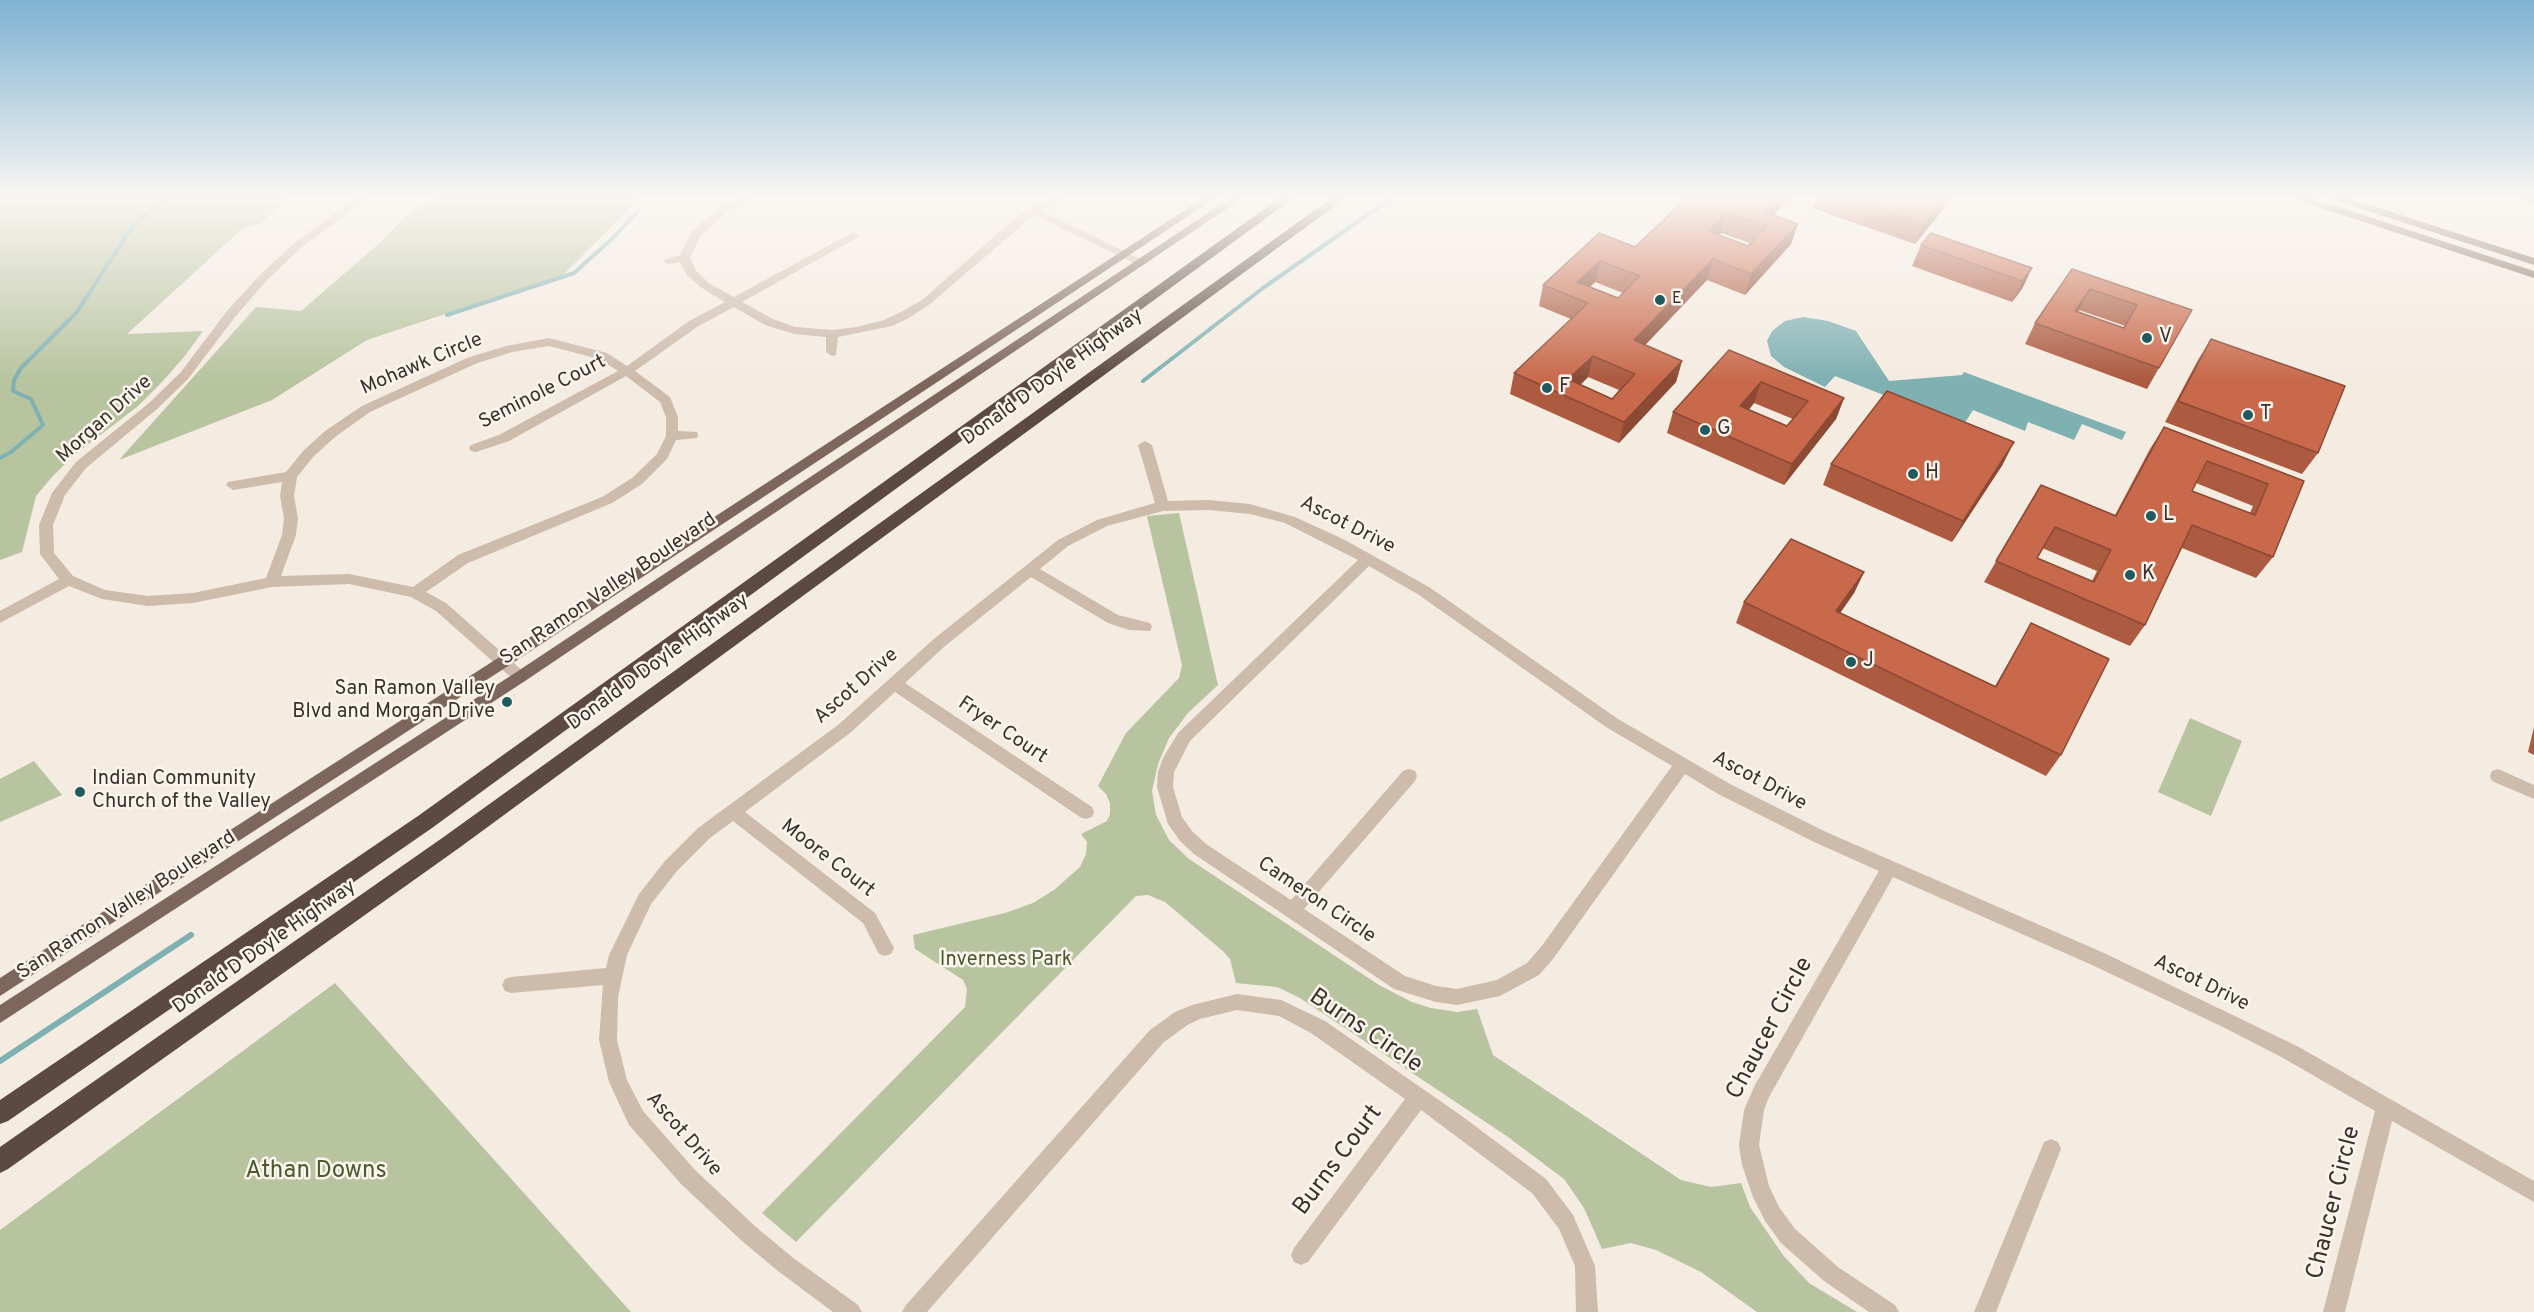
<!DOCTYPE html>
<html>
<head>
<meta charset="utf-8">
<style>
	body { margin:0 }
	canvas { display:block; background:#f4ebe1 }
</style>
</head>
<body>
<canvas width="2534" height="1312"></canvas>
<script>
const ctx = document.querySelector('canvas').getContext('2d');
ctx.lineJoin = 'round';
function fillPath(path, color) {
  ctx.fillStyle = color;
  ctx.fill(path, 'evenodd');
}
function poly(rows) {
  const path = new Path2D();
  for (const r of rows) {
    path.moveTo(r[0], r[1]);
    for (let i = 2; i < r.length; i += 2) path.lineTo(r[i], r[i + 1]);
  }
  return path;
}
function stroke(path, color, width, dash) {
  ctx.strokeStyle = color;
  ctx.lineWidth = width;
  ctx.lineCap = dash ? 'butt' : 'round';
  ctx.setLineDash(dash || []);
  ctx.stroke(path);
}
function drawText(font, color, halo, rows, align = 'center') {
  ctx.font = font + ' Overpass,sans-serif';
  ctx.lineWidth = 5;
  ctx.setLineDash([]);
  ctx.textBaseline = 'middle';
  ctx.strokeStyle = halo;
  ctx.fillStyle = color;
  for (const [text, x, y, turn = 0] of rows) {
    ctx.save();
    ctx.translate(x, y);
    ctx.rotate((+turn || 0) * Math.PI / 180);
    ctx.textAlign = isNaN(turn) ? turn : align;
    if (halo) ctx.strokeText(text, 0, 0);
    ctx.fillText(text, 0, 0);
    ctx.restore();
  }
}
fillPath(poly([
	[0,197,289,197,260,224,242,229,127,334,203,331,184,357,161,383,138,406,73,456,52,477,36,496,22,552,0,560],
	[438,197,641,197,563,275,367,340,272,400,119,460,256,307,301,311,382,241,409,213],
	[1179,513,1218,685,1188,713,1169,738,1158,764,1152,791,1156,815,1169,840,1189,859,1379,985,1412,1002,1431,1008,1457,1012,1477,1009,1493,1055,1681,1180,1711,1187,1741,1183,1750,1207,1783,1255,1809,1283,1857,1312,1757,1312,1701,1272,1656,1250,1631,1243,1602,1249,1584,1208,1564,1179,1508,1137,1300,998,1277,987,1236,983,1230,959,1224,952,1165,902,1148,895,1136,896,796,1242,762,1213,965,1007,967,989,963,980,915,949,913,935,1005,913,1033,903,1054,890,1080,867,1086,854,1087,842,1081,834,1107,821,1110,814,1110,803,1106,794,1098,786,1126,733,1179,678,1182,665,1147,516],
	[2190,718,2242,741,2211,816,2158,792],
	[34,761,62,795,0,822,0,779],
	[335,983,631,1312,0,1312,0,1230]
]), '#b8c4a0');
fillPath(poly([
	[1803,317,1828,321,1856,331,1889,381,1962,375,1964,372,2126,432,2122,440,2082,424,2074,440,2028,422,2025,431,1973,410,1963,426,1835,376,1825,387,1784,367,1771,356,1767,341,1772,331,1785,321]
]), '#7fb0b2');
stroke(poly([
	[447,315,574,273,613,238,639,210],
	[1143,381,1263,288,1393,197],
	[0,458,11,452,43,425,31,399,13,391,14,380,21,368,77,312,130,230,148,211,173,197]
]), '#7fb0b2', 4);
stroke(poly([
	[0,1061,191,935]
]), '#7fb0b2', 6);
fillPath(poly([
	[358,197,370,197,302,247,267,280,235,317,188,379,157,409,86,468,65,495,53,525,54,553,73,576,105,590,148,596,193,593,266,578,282,535,284,518,280,496,282,482,233,490,226,485,228,482,286,472,303,451,325,431,362,406,467,358,506,346,549,338,607,353,627,366,689,321,725,302,702,288,687,275,680,262,668,264,662,261,680,255,692,231,719,208,741,197,754,197,727,212,701,235,690,258,696,271,710,284,734,297,850,234,854,233,860,236,742,302,773,319,795,327,832,330,857,327,884,320,901,312,922,300,1013,220,1029,209,1055,197,1068,197,1042,211,1148,263,1142,266,1138,265,1034,215,930,304,909,318,892,326,838,337,836,355,832,356,826,352,826,337,794,334,765,325,734,307,697,327,635,371,670,397,678,417,678,431,697,432,698,435,697,438,676,440,667,459,642,484,612,503,468,563,426,592,446,603,525,673,528,677,525,681,520,683,515,681,436,611,411,597,349,584,272,587,193,603,148,606,102,599,69,586,0,623,0,611,59,579,40,554,39,525,52,493,76,462,149,403,180,373,227,311,259,276,294,243,358,197],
	[549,346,599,359,618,371,499,435,471,445,469,448,471,451,476,452,509,441,626,376,660,402,666,417,666,436,657,454,632,478,602,497,458,555,413,587,349,574,281,576,296,535,298,518,294,496,297,477,313,457,335,437,370,412,475,364,512,352,549,346],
	[1145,441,1152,445,1168,501,1209,500,1250,504,1295,517,1345,540,1429,587,1618,719,1730,784,1826,832,2104,953,2297,1046,2534,1181,2534,1202,2392,1121,2345,1312,2323,1312,2375,1111,2283,1058,2223,1027,2092,965,1893,877,1769,1097,1764,1110,1759,1145,1769,1186,1779,1207,1795,1229,1838,1267,1895,1305,1899,1312,1869,1312,1824,1281,1781,1243,1765,1221,1753,1197,1742,1165,1739,1145,1744,1110,1755,1085,1879,871,1814,842,1718,794,1685,774,1553,959,1539,975,1500,996,1457,1005,1436,1002,1394,989,1194,854,1180,841,1168,824,1157,787,1158,772,1163,758,1178,733,1358,560,1285,523,1250,514,1209,510,1163,511,1107,526,1068,546,1040,569,1118,615,1150,623,1152,627,1150,631,1129,630,1108,623,1031,577,945,646,905,683,1092,807,1094,812,1092,817,1086,819,1080,817,895,692,850,733,745,812,875,913,894,948,891,954,885,956,879,954,863,923,733,821,710,838,677,871,651,904,627,955,618,997,617,1040,627,1080,643,1111,695,1170,756,1227,792,1257,858,1305,862,1312,833,1312,778,1271,742,1241,681,1184,629,1125,609,1082,599,1040,603,985,511,993,505,991,502,985,505,979,511,977,606,968,609,955,639,894,665,861,698,828,838,725,935,638,1058,540,1097,520,1155,503,1138,445,1145,441],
	[1369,566,1419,595,1606,727,1672,766,1541,947,1527,963,1497,980,1457,989,1436,986,1405,976,1304,909,1415,781,1417,776,1415,771,1409,769,1403,771,1291,900,1206,844,1192,831,1182,817,1173,787,1174,772,1190,741,1369,566],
	[2498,769,2534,785,2534,799,2492,781,2490,776,2492,771,2498,769],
	[1237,994,1281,1000,1325,1021,1459,1114,1546,1179,1573,1215,1595,1266,1598,1312,1576,1312,1575,1266,1559,1229,1532,1193,1421,1110,1308,1262,1301,1265,1294,1262,1291,1255,1294,1248,1405,1099,1311,1033,1279,1016,1237,1010,1200,1019,1189,1024,1164,1042,927,1312,902,1312,906,1305,1150,1030,1175,1012,1192,1005,1237,994],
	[2051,1139,2058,1142,2061,1149,1996,1312,1974,1312,2044,1142,2051,1139]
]), '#cdbbac');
fillPath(poly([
	[1205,197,1217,197,508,666,0,996,0,978,498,658,1205,197],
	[1232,197,1244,197,525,681,0,1023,0,1005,515,673,1232,197],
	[2293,197,2308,197,2534,271,2534,278,2294,199,2293,197],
	[2330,197,2345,197,2534,258,2534,265,2331,199,2330,197]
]), '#7d675c');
fillPath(poly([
	[1281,197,1295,197,432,828,8,1121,0,1124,0,1100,418,816,1281,197],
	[1333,197,1347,197,459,848,8,1169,0,1173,0,1147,445,836,1333,197]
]), '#5c4a42');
fillPath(poly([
	[1688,197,1791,197,1773,215,1791,244,1745,295,1707,280,1645,345,1682,361,1676,382,1619,443,1510,394,1514,373,1571,319,1539,306,1543,285,1599,233,1635,247],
	[1721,233,1750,243,1748,246,1719,235],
	[1595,282,1623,293,1618,298,1590,287],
	[1588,377,1619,390,1612,399,1580,385],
	[1816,197,1953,197,1915,244,1812,208],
	[2511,197,2534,197,2534,204],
	[1921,245,2032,268,2022,289,2012,302,1912,266],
	[2072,269,2192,310,2147,389,2025,344,2035,323],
	[2079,310,2125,326,2124,328,2078,311],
	[2211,339,2318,453,2302,474,2165,422,2198,360],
	[1729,350,1844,398,1836,419,1784,485,1667,433,1673,412],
	[1754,403,1793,419,1787,426,1749,410],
	[2164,427,2304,481,2273,557,2256,578,2182,548,2145,625,2130,646,1984,582,2041,485,2115,515,2150,449],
	[2196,483,2253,506,2250,513,2192,491],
	[2042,548,2097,571,2092,581,2037,558],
	[1831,464,2003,464,1952,542,1823,485],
	[1864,572,1854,593,1840,613,1995,686,2031,623,2061,755,2046,776,1736,623,1744,602],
	[2534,727,2534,755,2528,752]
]), '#ac5a40');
fillPath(poly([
	[1777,197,1791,197,1763,225,1763,211],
	[1946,197,1953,197,1915,244,1923,224],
	[1727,212,1721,233,1702,252,1708,231],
	[1798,224,1791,244,1745,295,1751,274],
	[1713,259,1707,280,1629,362,1634,340],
	[1600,261,1595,282,1577,299,1577,282],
	[2032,268,2022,289,2012,302,2022,281],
	[2090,289,2079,310,2065,332,2075,311],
	[1593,356,1588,377,1568,397,1568,379],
	[1682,361,1676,382,1619,443,1624,422],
	[1761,382,1754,403,1733,427,1740,406],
	[1844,398,1836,419,1784,485,1792,464],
	[2014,442,2003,464,1952,542,1963,521],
	[1864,572,1854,593,1827,632,1836,611]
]), '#8c4a34');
const building = poly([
	[1688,197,1777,197,1763,211,1798,224,1751,274,1713,259,1634,340,1682,361,1624,422,1514,373,1588,303,1543,285,1599,233,1635,247,1688,197],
	[1727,212,1767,226,1748,246,1708,231,1727,212],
	[1600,261,1640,276,1618,298,1577,282,1600,261],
	[1593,356,1635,374,1612,399,1568,379,1593,356],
	[1845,197,1910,197,1914,198,1916,197,1946,197,1923,224,1845,197],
	[1931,233,2032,268,2022,281,1921,245,1931,233],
	[2072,269,2192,310,2159,368,2035,323,2072,269],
	[2090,289,2137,305,2124,328,2075,311,2090,289],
	[2211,339,2345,386,2318,453,2178,401,2211,339],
	[1729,350,1844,398,1792,464,1673,412,1729,350],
	[1761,382,1808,401,1787,426,1740,406,1761,382],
	[1887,391,2014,442,1963,521,1831,464,1887,391],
	[2164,427,2304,481,2273,557,2192,525,2145,625,1996,561,2041,485,2116,516,2164,427],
	[2207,461,2268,484,2255,515,2192,491,2207,461],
	[2055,527,2111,550,2094,582,2037,558,2055,527],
	[1791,539,1864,572,1836,611,1996,687,2031,623,2109,659,2061,755,1744,602,1791,539]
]);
fillPath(building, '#c8694b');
stroke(building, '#8c4a34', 1.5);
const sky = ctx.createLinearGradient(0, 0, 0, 380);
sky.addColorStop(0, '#7eb2d2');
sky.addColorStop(0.52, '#faf6f2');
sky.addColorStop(1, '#faf6f200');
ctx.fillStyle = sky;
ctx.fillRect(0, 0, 2534, 380);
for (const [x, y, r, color] of [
	[1660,300,6,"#1f5a5e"],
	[2147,338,6,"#1f5a5e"],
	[1547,388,6,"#1f5a5e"],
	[2248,415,6,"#1f5a5e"],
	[1705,430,6,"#1f5a5e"],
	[1913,474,6,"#1f5a5e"],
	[2151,516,6,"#1f5a5e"],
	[2130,575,6,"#1f5a5e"],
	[1851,662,6,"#1f5a5e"],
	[507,702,6,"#1f5a5e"],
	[80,792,6,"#1f5a5e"]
]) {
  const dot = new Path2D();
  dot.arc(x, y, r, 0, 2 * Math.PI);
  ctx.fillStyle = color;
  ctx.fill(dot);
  stroke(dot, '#fbf5ee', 2);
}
drawText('16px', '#3b302b', '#fbf5ee', [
	["E",1672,300]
], 'left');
drawText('20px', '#3b302b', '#fbf5ee', [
	["V",2159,338],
	["F",1559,388],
	["T",2260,415],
	["G",1717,430],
	["H",1925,474],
	["L",2163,516],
	["K",2142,575],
	["J",1863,662],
	["San Ramon Valley",495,690,"right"],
	["Blvd and Morgan Drive",495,713,"right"],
	["Indian Community",92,780],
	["Church of the Valley",92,803]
], 'left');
drawText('20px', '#3b302b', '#fbf5ee', [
	["Mohawk Circle",422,365,-23],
	["Donald D Doyle Highway",1053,378,-36],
	["Seminole Court",543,393,-27],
	["Morgan Drive",105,420,-42],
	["Ascot Drive",1347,526,27],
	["San Ramon Valley Boulevard",609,590,-34],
	["Donald D Doyle Highway",659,663,-36],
	["Ascot Drive",857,687,-41],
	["Fryer Court",1002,731,34],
	["Ascot Drive",1759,782,28],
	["Moore Court",827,859,38],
	["Cameron Circle",1316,901,34],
	["San Ramon Valley Boulevard",127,906,-33],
	["Donald D Doyle Highway",265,948,-35],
	["Ascot Drive",2201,984,26],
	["Ascot Drive",683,1135,49]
]);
drawText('20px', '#4a5a2e', '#fbf5ee', [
	["Inverness Park",1006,961]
]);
drawText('24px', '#3b302b', '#fbf5ee', [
	["Chaucer Circle",1771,1029,-62],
	["Burns Circle",1365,1032,34],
	["Burns Court",1339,1161,-53],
	["Chaucer Circle",2335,1203,-76]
]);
drawText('24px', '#4a5a2e', '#fbf5ee', [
	["Athan Downs",316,1172]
]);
</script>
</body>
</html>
